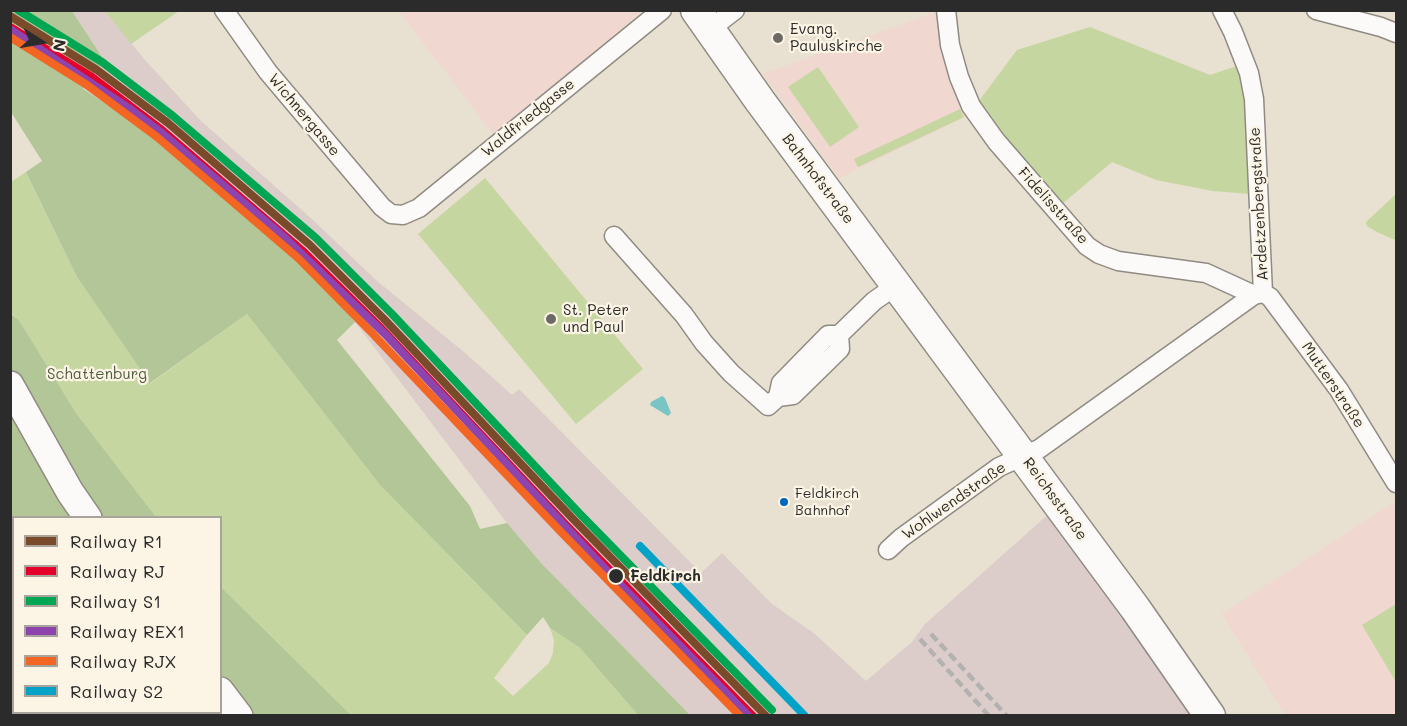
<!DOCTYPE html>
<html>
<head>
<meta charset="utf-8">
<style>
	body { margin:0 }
	#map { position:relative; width:1407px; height:726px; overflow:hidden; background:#e8e0d0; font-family:Mali,sans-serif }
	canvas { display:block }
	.frame { position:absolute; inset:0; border:12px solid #2b2b2b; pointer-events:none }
	.legend { position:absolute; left:12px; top:516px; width:210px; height:198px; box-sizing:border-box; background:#fcf5e5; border:2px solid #a8a49b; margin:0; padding:8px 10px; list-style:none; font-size:18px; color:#2b2b2b }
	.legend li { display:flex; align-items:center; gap:12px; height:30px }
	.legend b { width:30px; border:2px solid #a8a49b }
	.north { position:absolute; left:12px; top:12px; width:60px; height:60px; -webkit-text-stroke:4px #fcf5e5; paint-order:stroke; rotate:101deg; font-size:16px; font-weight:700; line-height:24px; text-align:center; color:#2b2b2b }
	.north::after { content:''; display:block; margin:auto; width:21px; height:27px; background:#2b2b2b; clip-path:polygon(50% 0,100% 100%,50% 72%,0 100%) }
</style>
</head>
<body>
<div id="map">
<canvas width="1407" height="726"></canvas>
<div class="frame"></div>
<ul class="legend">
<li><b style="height:8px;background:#7a4b2a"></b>Railway R1</li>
<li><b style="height:8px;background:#e4002b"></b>Railway RJ</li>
<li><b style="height:8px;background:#00a651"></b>Railway S1</li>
<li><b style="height:8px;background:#8e44ad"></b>Railway REX1</li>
<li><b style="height:8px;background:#f26522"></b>Railway RJX</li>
<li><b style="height:8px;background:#02a3c6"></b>Railway S2</li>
</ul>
<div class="north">N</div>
</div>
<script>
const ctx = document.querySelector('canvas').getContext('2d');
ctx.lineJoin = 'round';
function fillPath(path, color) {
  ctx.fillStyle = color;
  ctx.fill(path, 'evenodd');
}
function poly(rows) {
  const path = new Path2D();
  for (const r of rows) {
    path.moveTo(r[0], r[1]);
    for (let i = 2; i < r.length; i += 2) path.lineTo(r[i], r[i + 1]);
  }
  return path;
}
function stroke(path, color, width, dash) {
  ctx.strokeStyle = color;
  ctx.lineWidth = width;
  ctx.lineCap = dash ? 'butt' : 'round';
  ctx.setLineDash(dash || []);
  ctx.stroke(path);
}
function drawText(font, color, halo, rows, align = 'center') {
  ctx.font = font + ' Mali,sans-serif';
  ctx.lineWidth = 4.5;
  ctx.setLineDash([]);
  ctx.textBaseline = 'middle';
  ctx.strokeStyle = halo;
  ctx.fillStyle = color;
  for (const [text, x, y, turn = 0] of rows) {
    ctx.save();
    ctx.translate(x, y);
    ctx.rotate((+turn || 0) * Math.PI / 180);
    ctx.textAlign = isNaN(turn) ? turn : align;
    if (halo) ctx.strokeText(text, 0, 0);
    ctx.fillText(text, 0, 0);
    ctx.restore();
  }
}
fillPath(poly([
	[399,11,642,11,553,88,493,134],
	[939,11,971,114,839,178,763,74],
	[1393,503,1396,509,1396,715,1285,715,1222,614]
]), '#f0d7cf');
fillPath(poly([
	[72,11,105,11,145,60,201,121,313,220,377,281,464,352,512,395,519,389,701,573,722,553,772,604,815,634,866,681,912,642,924,625,1062,502,1209,715,690,715,542,564,507,523,355,322,322,283,252,215,159,138,83,89,104,60]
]), '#dccdca');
fillPath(poly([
	[105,11,179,11,131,44],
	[1090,27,1210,75,1237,66,1243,87,1250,194,1213,191,1156,180,1112,162,1049,215,967,117,1017,50],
	[818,67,859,127,830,147,788,87],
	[960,109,964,117,858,167,854,159],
	[26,172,77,277,151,383,247,314,380,485,527,635,494,678,513,696,538,673,549,663,553,653,554,640,550,628,580,648,638,715,351,715,221,587,220,518,156,517,76,413,19,320,11,313,11,182],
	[485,178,643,369,576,424,418,234],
	[1396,194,1396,239,1395,240,1377,232,1367,226,1366,222],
	[1396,604,1396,682,1362,625]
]), '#c5d6a0');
fillPath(poly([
	[10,11,72,11,104,60,83,89,159,138,252,215,322,283,355,322,337,340,470,506,480,529,507,523,542,564,690,715,638,715,580,648,550,628,543,617,527,635,380,485,247,314,150,383,77,277,26,172,42,161,11,112],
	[10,313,19,320,76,413,156,517,14,518,14,712,220,712,221,587,351,715,11,715]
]), '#b2c697');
fillPath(poly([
	[662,396,665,398,671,413,668,416,650,405,651,402]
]), '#79c5c5');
const minor = poly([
	[224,10,268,72,382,207,391,214,403,215,419,208,662,10],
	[946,10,950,45,959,77,971,106,996,141,1087,246,1099,254,1118,261,1206,273,1254,295],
	[1222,10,1233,32,1249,73,1254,99,1263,293],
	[1316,10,1381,27,1396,33],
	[709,30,735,10],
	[614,236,684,315,704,343,731,373,768,406,778,397,781,383,828,335,839,335,874,301,897,285],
	[1263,293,1270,297,1339,390,1396,483],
	[778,397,793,395,840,349,839,335],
	[888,550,901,538,999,467,1039,449,1254,295,1263,293]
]);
const secondary = poly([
	[10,385,70,492,88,518],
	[220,691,239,716]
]);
const primary = poly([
	[696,10,760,101,1135,608,1210,716]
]);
stroke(minor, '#8f8b83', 21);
stroke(secondary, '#8f8b83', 30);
stroke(primary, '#8f8b83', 33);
stroke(minor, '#fcfaf8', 18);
stroke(secondary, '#fcfaf8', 27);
stroke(primary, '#fcfaf8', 30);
stroke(poly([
	[931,634,1007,716],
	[920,639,989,716]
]), '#b3b2b0', 4.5, [9, 4.5]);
stroke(poly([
	[10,16,97,70,168,123,310,245,385,320,574,520,766,716]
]), '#7a4b2a', 8);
stroke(poly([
	[10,27,92,77,162,130,304,252,379,326,567,526,753,716]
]), '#e4002b', 8);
stroke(poly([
	[18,10,102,62,173,116,316,238,392,314,580,514,772,710]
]), '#00a651', 8);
stroke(poly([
	[10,29,129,108,162,133,282,235,385,334,611,575,749,716]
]), '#8e44ad', 8);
stroke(poly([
	[10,37,87,85,157,137,298,258,372,333,561,532,740,716]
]), '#f26522', 8);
stroke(poly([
	[640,546,805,716]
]), '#02a3c6', 8);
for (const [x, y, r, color] of [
	[778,38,6,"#6d6a65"],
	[551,319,6,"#6d6a65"],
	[784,502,5,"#0065bd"],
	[616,576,8,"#2b2b2b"]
]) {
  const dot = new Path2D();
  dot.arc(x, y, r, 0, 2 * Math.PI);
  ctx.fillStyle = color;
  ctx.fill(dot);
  stroke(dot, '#fcf5e5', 2);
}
drawText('14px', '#2b2b2b', '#fcf5e5', [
	["Feldkirch",795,494],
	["Bahnhof",795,511]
], 'left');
drawText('15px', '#2b2b2b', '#fcf5e5', [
	["Evang.",790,29],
	["Pauluskirche",790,46],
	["St. Peter",563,310],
	["und Paul",563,327]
], 'left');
drawText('15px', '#2b2b2b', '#fcf5e5', [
	["Wichnergasse",304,115,50],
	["Waldfriedgasse",528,118,-39],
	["Bahnhofstraße",818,179,53],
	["Ardetzenbergstraße",1259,204,-93],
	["Fidelisstraße",1053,206,48],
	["Mutterstraße",1333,385,56],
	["Reichsstraße",1055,499,54],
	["Wohlwendstraße",954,501,-35]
]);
drawText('15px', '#505c42', '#fcf5e5', [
	["Schattenburg",97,374]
]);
drawText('bold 15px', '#2b2b2b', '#fcf5e5', [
	["Feldkirch",630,576]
], 'left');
</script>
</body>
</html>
